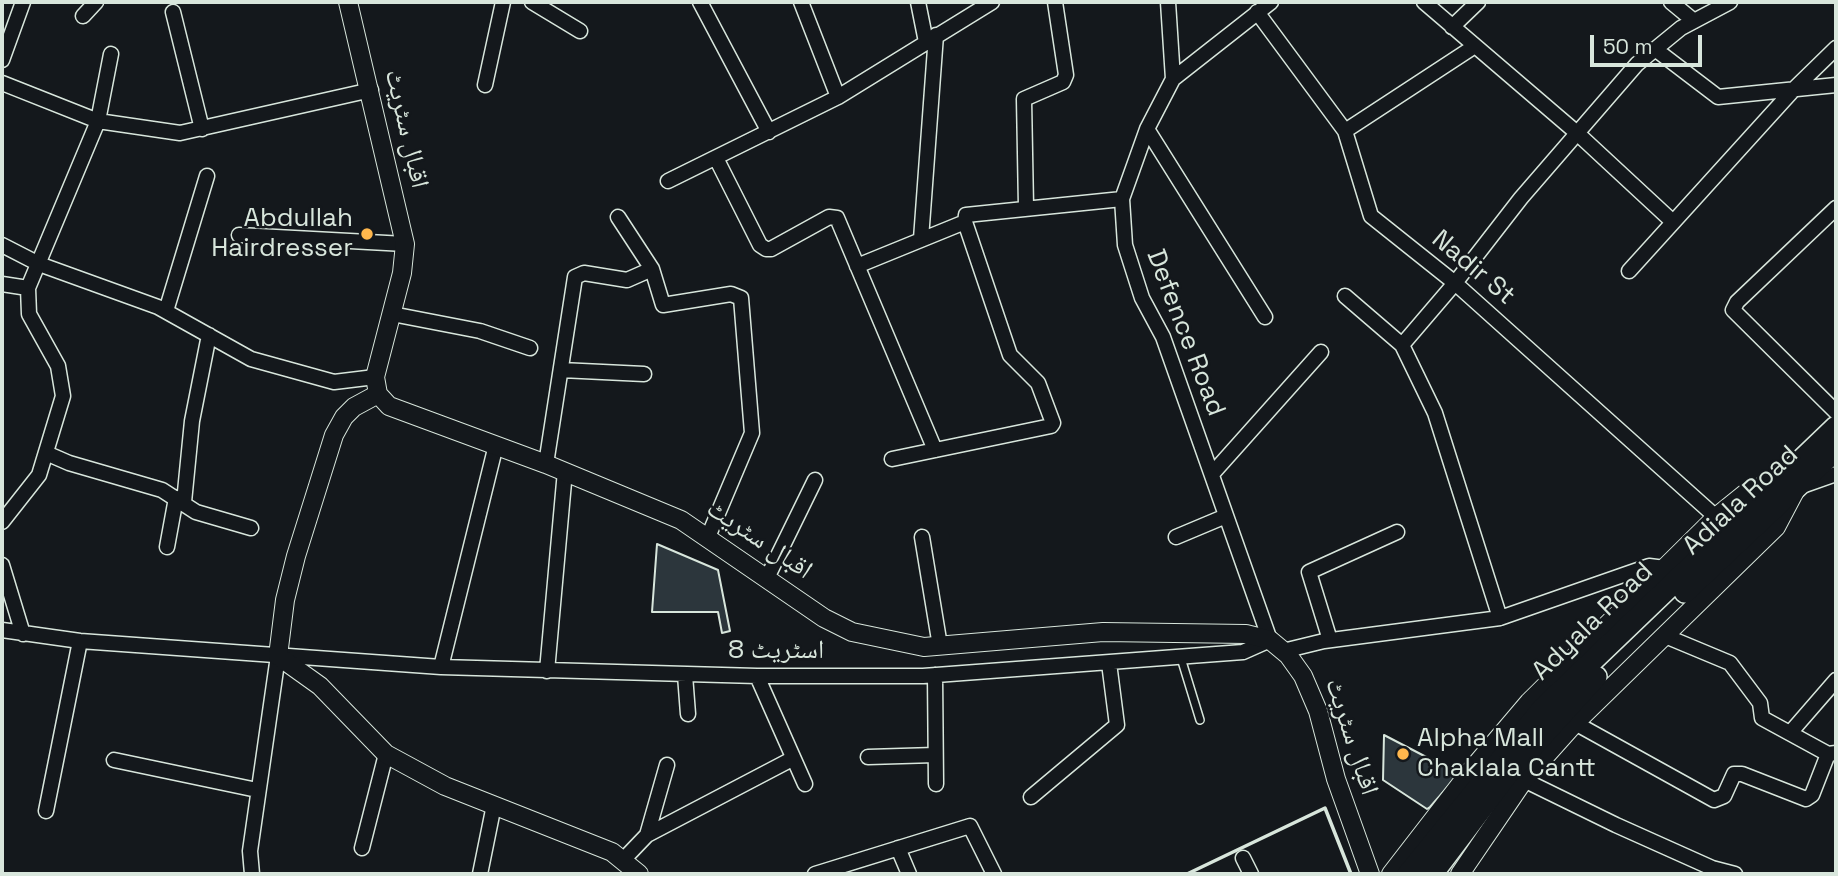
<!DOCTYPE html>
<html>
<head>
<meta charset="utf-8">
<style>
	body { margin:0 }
	#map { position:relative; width:1838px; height:876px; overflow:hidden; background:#14181c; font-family:"Space Grotesk",sans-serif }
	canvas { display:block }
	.frame { position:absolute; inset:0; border:4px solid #d8e6dc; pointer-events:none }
	.scale { position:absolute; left:1590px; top:35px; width:112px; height:32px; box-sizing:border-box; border:4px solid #d8e6dc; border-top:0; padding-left:9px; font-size:21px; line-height:24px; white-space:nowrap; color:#d8e6dc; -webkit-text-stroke:5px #14181c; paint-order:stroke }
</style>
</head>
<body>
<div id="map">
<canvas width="1838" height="876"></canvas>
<div class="frame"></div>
<div class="scale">50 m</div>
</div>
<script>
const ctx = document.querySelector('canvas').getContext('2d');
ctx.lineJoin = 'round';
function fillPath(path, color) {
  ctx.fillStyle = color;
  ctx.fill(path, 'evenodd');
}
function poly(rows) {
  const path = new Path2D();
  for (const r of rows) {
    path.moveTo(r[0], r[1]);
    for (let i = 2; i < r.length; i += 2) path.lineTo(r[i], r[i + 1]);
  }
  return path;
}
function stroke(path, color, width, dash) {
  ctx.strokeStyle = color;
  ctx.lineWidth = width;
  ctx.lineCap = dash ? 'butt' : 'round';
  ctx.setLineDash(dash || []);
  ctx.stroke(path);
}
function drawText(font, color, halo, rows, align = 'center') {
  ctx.font = font + ' "Space Grotesk","Noto Naskh Arabic",sans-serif';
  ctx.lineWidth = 5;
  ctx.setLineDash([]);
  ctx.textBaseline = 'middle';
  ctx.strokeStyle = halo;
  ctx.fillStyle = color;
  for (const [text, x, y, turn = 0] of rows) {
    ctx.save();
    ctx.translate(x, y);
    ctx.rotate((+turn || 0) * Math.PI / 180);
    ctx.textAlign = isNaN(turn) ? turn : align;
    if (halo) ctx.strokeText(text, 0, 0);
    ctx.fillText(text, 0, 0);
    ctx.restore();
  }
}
const building = poly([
	[657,544,718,570,730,631,722,633,718,612,652,612,657,544],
	[1384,735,1459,774,1430,807,1427,809,1383,780,1384,735]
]);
fillPath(building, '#2c363c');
stroke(building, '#d8e6dc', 2);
const service = poly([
	[1181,658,1200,720]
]);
const minor = poly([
	[532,2,580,31],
	[700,2,769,132],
	[801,2,838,97],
	[918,2,926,42],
	[1424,2,1577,133,1673,222],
	[1671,2,1694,21],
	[173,12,202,129],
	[1257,12,1345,131,1371,216,1455,283,1716,517],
	[83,16,96,2],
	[1452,27,1478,2],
	[1655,49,1718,97,1836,85],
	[2,60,23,2],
	[1173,79,1271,2],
	[2,83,98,121,180,133,371,90],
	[485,85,503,2],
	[1147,129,1265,317],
	[1345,131,1475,46],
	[716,158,760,245,766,249,771,249,829,217,837,218,935,450],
	[668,181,838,97,992,2],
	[1026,207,1024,99,1063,82,1066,75,1055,2],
	[1836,208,1737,302,1733,310,1836,412],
	[239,235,405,244],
	[921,239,936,35],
	[2,245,39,264,158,307,251,359,334,382,375,377],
	[857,266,965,222],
	[652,269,663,305,731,294,741,298,752,433,708,537],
	[1629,271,1795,88,1836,48],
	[2,284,28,288],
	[1345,296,1402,345,1435,413,1500,618,1649,566,1665,568],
	[166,311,207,176],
	[392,314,480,331,530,348],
	[1402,345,1455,283,1521,198,1637,64,1681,28,1730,2],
	[561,370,644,374],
	[46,453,69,463,162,490,196,512,251,528],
	[892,459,1051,426,1053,423,1038,383,1010,355,965,222,966,215,1122,199],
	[546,464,575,277,584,273,627,280,652,269,618,217],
	[1212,474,1321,352],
	[1805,485,1836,474],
	[184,502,192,421,209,335],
	[2,522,39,475,63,396,58,366,29,314,28,288,98,121,111,54],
	[922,537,940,646],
	[1176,537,1226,516],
	[167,547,176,498],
	[2,565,23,634],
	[768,576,815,480],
	[2,630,80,641,441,667,757,676,923,676,1243,652,1270,640,1163,337,1142,298,1125,245,1122,199,1147,129,1173,79,1168,2],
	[1666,633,1670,638,1730,663,1760,703,1762,718,1828,754],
	[1330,640,1309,572,1397,532],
	[1283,651,1324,641,1500,618],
	[441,667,496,445],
	[547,671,565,471],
	[685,675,688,714],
	[935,675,936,784],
	[757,676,805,784],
	[1575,723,1714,800,1724,796,1734,774,1742,774,1806,799,1812,795,1828,754,1836,753],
	[1790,733,1836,680],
	[868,757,935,755],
	[114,760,257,790],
	[1524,780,1616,825,1712,868,1735,874],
	[1031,797,1117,725,1109,663],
	[46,811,80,641],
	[647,835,667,765],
	[362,848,386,754],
	[898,848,909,874],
	[1243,858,1251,874],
	[624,859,647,835,792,759],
	[252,874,250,851,278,656],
	[480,874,494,805],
	[815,874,970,826,994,874]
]);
const tertiary = poly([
	[348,2,405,244,402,273,375,377,378,394,389,406,546,464,681,520,824,618,852,632,924,647,1103,632,1246,634,1270,640,1288,655,1303,676,1318,711,1336,779,1370,874],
	[378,394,354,407,344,417,334,435,296,556,285,600,278,656,320,686,386,754,445,786,612,852,639,874],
	[1391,874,1473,768,1529,702,1716,517,1747,492,1781,479],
	[1460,874,1524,780,1575,723,1776,527,1795,491]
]);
const primary = poly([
	[1685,592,1836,450],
	[1408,874,1542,709,1836,427],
	[1432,874,1507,775,1596,677]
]);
stroke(service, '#d8e6dc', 10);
stroke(minor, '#d8e6dc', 17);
stroke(tertiary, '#d8e6dc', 20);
stroke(primary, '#d8e6dc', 24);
stroke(service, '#14181c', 7);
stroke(minor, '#14181c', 14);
stroke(tertiary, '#14181c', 18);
stroke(primary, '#14181c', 21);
stroke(poly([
	[1187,874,1325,808,1351,874]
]), '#d8e6dc', 3.5);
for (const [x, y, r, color] of [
	[367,234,7,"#ffb74d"],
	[1403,754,7,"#ffb74d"]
]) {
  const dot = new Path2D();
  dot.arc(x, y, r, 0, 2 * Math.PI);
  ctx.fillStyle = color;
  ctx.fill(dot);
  stroke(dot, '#14181c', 2.5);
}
drawText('26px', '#d8e6dc', '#14181c', [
	["اقبال سٹریٹ",406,129,77],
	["Nadir St",1473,268,40],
	["Defence Road",1185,333,69],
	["Adiala Road",1741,501,-43],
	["اقبال سٹریٹ",759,540,34],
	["Adyala Road",1593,622,-44],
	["اسٹریٹ 8",776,651],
	["اقبال سٹریٹ",1351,737,72]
]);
drawText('26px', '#d8e6dc', '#14181c', [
	["Abdullah",353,219],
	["Hairdresser",353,249],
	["Alpha Mall",1417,739,"left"],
	["Chaklala Cantt",1417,769,"left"]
], 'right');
</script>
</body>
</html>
